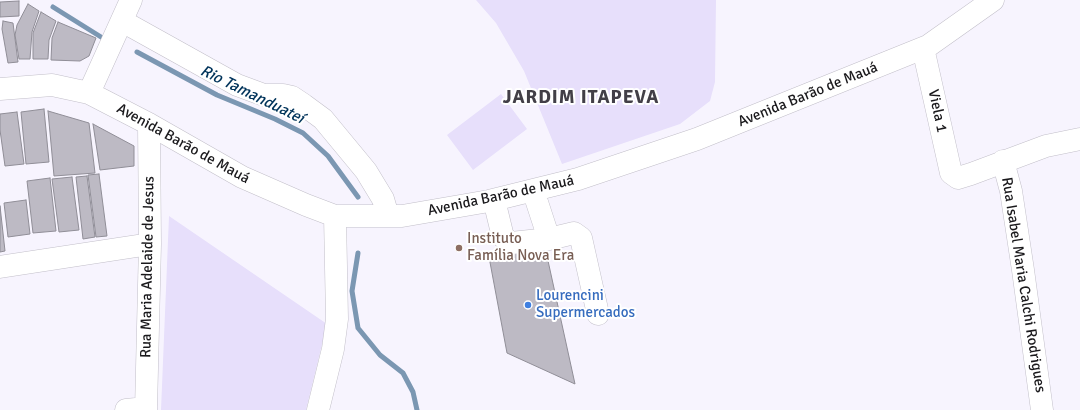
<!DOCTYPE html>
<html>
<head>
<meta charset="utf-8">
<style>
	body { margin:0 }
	canvas { display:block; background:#f7f4fe }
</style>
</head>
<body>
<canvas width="1080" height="410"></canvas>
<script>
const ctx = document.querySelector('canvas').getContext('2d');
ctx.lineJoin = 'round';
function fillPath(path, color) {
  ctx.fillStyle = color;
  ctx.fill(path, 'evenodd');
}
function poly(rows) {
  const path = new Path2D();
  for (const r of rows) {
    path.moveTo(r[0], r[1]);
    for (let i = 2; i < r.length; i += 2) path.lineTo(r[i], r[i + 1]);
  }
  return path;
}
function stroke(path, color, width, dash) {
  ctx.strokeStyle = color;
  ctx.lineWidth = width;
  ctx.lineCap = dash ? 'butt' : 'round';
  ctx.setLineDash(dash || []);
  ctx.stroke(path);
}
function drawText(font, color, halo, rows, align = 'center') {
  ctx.font = font + ' Signika,sans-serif';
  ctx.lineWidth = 4;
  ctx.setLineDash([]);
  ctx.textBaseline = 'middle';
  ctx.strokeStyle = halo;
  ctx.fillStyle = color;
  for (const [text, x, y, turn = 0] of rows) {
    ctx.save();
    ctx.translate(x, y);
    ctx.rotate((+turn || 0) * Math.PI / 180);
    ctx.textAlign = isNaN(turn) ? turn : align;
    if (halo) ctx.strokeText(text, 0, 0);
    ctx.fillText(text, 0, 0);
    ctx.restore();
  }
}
fillPath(poly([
	[476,0,716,0,715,82,710,101,680,124,562,164,524,71,496,23],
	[501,94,527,129,473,170,447,135],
	[169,216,327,324,306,410,161,410]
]), '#e7dffb');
stroke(poly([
	[53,7,101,37],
	[137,52,217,95,275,119,303,133,328,156,358,197],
	[358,253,352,291,358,328,380,355,403,373,413,392,417,410]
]), '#7b97b2', 5);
const building = poly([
	[19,1,19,16,0,17,0,2,19,1],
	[28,4,39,11,32,32,30,59,19,59,15,35,17,25,28,4],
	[41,12,56,21,49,40,48,59,33,59,33,33,41,12],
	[3,21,13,23,18,62,8,63,2,29,3,21],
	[58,22,96,38,89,56,80,61,51,60,52,38,58,22],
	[44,109,49,162,26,164,21,112,44,109],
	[48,111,89,123,95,173,54,176,48,111],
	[17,112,24,164,5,166,0,130,0,114,17,112],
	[93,124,134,146,134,166,100,170,93,124],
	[99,174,107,236,96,237,88,175,99,174],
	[87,176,95,237,83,239,76,177,87,176],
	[72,177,79,230,59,232,52,179,72,177],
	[50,178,56,231,33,233,27,181,50,178],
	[26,200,30,234,8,237,4,203,26,200],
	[0,206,5,251,0,252,0,206],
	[545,247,575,384,507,353,489,257,545,247]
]);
fillPath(building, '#bdbac4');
stroke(building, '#908e97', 1);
const minor = poly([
	[122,21,237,85,264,95,283,95,292,97,304,105,323,119,366,171,383,199,388,216],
	[923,48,951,173,958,178,971,174,1046,146,1080,139],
	[0,89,52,85,89,93,149,124,242,177,306,205,335,216,402,216,489,201,578,179,697,139,928,46,993,0],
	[89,93,131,0],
	[1003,161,1011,191,1023,270,1042,410],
	[533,190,549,239,574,233,581,238,598,314],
	[494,200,503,237,511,243,549,239],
	[0,267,150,244],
	[126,410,146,408],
	[146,410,150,244,149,124],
	[318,410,333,349,337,319,335,216]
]);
stroke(minor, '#c2bfc9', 23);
stroke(minor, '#fff', 22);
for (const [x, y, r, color] of [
	[459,248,4,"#8d6e63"],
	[528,305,4,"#3f7fe0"]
]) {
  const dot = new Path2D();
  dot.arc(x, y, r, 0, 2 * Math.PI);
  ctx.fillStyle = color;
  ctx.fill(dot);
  stroke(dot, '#fff', 1.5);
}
drawText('15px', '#1a191c', '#fff', [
	["Avenida Barão de Mauá",808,95,-22],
	["Viela 1",937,111,78],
	["Avenida Barão de Mauá",183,144,29],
	["Avenida Barão de Mauá",501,196,-12],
	["Rua Maria Adelaide de Jesus",148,267,-89],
	["Rua Isabel Maria Calchi Rodrigues",1023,285,81]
]);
drawText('15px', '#785e54', '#fff', [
	["Instituto",467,239],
	["Família Nova Era",467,256]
], 'left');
drawText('15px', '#366cbe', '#fff', [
	["Lourencini",536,296],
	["Supermercados",536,313]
], 'left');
drawText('italic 16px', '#00335a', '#fff', [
	["Rio Tamanduateí",252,95,26]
]);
ctx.letterSpacing = '1px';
drawText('bold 19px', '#423f47', '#fff', [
	["JARDIM ITAPEVA",581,98]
]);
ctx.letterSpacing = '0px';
</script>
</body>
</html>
